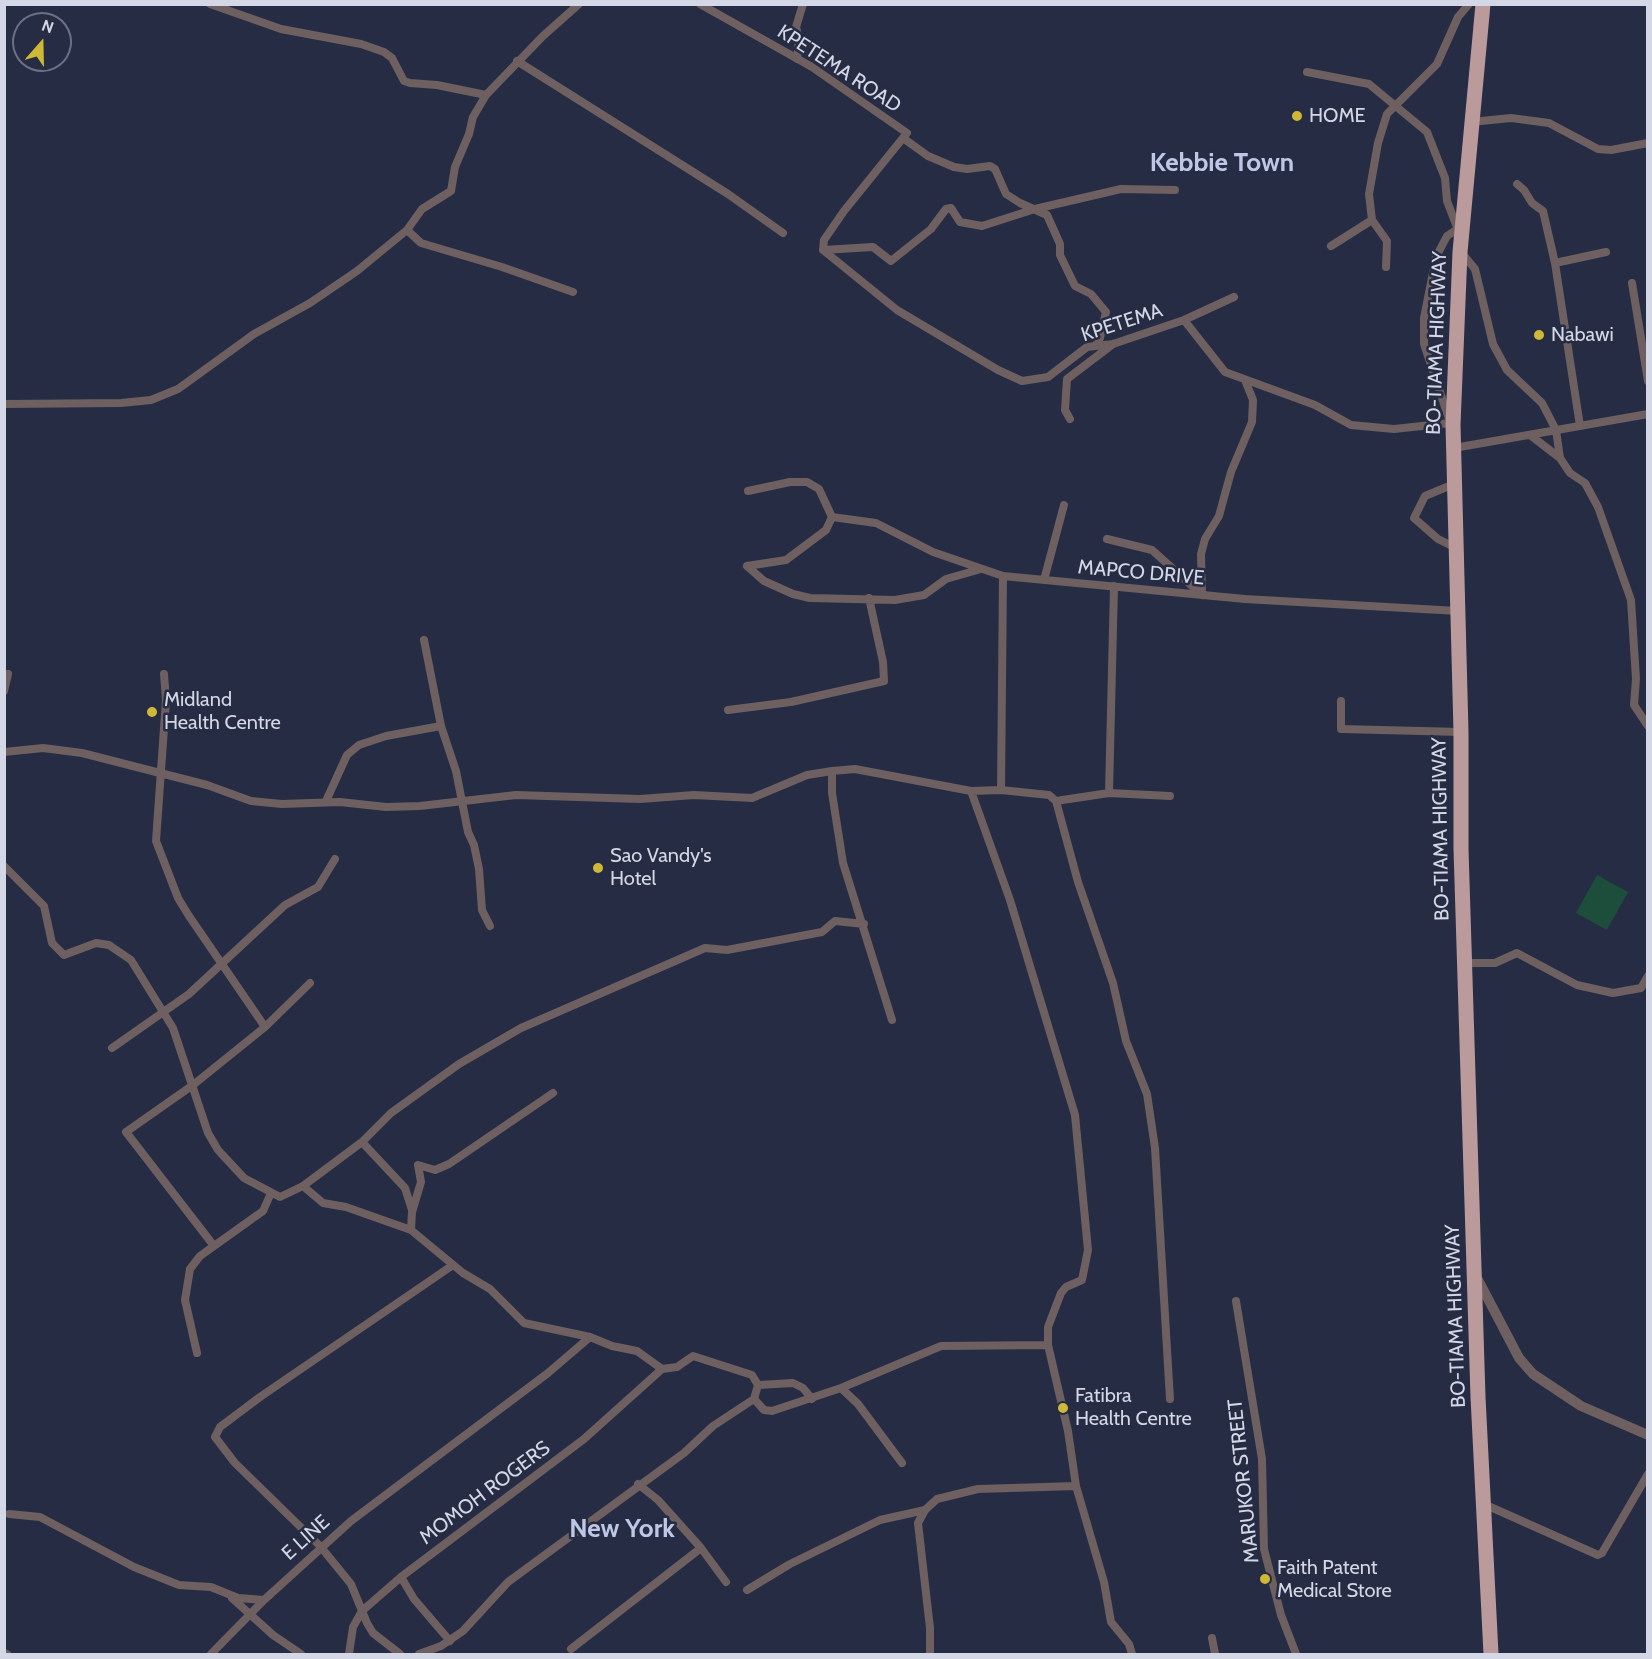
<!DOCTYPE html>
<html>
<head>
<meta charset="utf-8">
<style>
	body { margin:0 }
	#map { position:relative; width:1652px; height:1659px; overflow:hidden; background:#262c43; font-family:Cabin,sans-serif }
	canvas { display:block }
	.frame { position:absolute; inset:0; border:6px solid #d3d7e6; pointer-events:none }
	.north { position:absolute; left:12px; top:12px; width:60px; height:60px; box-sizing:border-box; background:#262c43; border:2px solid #6b7084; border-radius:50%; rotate:20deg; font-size:16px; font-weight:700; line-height:24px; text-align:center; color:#d3d7e6 }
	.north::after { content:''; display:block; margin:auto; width:21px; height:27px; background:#d0b837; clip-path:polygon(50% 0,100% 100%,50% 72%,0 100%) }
</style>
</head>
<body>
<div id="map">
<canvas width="1652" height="1659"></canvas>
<div class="frame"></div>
<div class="north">N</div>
</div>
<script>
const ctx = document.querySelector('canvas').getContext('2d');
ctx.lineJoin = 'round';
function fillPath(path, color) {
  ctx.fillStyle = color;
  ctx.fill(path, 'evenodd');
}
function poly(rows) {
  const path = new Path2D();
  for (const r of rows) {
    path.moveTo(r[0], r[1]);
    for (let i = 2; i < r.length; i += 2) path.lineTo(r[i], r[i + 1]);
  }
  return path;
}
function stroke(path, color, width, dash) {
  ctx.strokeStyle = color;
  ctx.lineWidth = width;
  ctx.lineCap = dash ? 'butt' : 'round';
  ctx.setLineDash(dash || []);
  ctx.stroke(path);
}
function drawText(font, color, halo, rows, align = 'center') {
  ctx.font = font + ' Cabin,sans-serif';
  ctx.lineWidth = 5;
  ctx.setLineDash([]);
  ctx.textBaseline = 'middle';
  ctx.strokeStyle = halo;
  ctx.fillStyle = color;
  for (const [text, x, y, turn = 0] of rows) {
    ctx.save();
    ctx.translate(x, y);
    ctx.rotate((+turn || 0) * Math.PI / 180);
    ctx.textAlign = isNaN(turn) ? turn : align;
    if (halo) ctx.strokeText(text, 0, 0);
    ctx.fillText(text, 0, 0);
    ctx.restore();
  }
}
fillPath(poly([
	[1597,875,1628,892,1607,930,1576,913]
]), '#1d4e3b');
stroke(poly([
	[210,4,281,29,361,44,384,52,392,58,404,81,410,83,437,85,486,95],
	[700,4,812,67,907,133,844,211,824,240,823,250,897,310,998,370,1022,381,1048,377,1087,347,1113,344,1184,320,1234,297],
	[797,59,799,39,796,27,803,4],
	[517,61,728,194,783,233],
	[1307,72,1369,84,1427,132,1445,178,1447,201,1457,227],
	[1471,122,1511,118,1549,123,1598,149,1611,150,1648,143],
	[903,138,928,156,954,167,967,169,990,166,995,169,1006,194,1020,203,1047,215,1060,244,1060,255,1075,286,1091,294,1106,312,1100,338,1095,346],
	[1517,184,1524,190,1532,203,1543,211,1555,263],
	[1372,220,1387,241,1386,267],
	[407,230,422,209,451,191,455,167,469,134,473,117,486,95,543,36,579,4],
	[1331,246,1372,220,1369,194,1378,143,1387,114,1437,64,1458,17,1469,4],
	[823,250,873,247,891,261,931,229,946,209,951,208,960,222,982,226,1035,209,1121,189,1175,190],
	[1461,252,1475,269,1493,344,1507,370,1542,403,1556,430,1560,458],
	[1632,283,1648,381],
	[1184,320,1225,372,1315,405,1351,425,1394,429,1450,423],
	[4,404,121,403,151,400,178,389,254,334,310,303,357,271,407,230,421,243,502,267,573,292],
	[1070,419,1065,410,1067,379,1113,344],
	[1449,419,1424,344,1424,318,1436,257,1447,236,1462,226],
	[1580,426,1555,263,1606,252],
	[1530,435,1560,458,1570,473,1585,483,1598,507,1631,600,1636,679,1634,705,1648,726],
	[1454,448,1648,414],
	[1454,484,1425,496,1414,518,1438,539,1456,548],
	[832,517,876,523,933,552,1003,576,1245,599,1458,611],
	[1107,539,1152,550,1202,595,1201,554,1205,539,1219,516,1231,472,1252,422,1253,400,1245,380],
	[747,566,764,581,793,594,810,598,895,600,924,595,946,579,981,569],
	[747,566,786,560,826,530,832,517,819,489,807,482,790,482,748,491],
	[1044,580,1064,505],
	[424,640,441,726,456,771,468,832,474,845,479,869,482,910,490,926],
	[164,674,166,700,156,841,178,898,189,916,265,1027],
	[4,691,8,674],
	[1341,701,1341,729,1461,732],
	[728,710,791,702,884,681,883,662,869,598],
	[4,752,43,748,82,753,207,785,251,801,282,804,340,802,386,807,420,806,516,795,640,799,694,795,752,798,807,775,832,771],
	[1001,790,1003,576],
	[971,791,1010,900,1075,1115,1088,1250,1082,1280,1066,1287,1061,1293,1048,1327,1048,1345],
	[1109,793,1114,586],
	[326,801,347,755,359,745,386,736,441,726],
	[1056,801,1109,793,1170,796],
	[4,866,44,906,52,943,64,955,96,943,109,945,131,960,173,1028,208,1133,218,1150,244,1178,280,1197,303,1186,323,1203,346,1207,411,1230,463,1273,490,1289,524,1323,590,1337,612,1346,637,1351,662,1369,677,1367,693,1356,752,1375,758,1385,754,1399,713,1426,684,1453,508,1582,463,1631,441,1646,419,1654],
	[1464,963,1495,963,1517,953,1577,985,1613,993,1641,988,1648,976],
	[892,1020,843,863,832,793,832,771,855,769,971,791,1001,790,1049,795,1056,801,1078,882,1113,983,1126,1041,1147,1094,1155,1148,1170,1399],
	[112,1048,189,994,285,905,318,887,335,859],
	[362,1142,405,1188,412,1210],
	[303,1186,362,1142,391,1113,459,1064,521,1028,705,948,727,950,822,932,835,921,864,924],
	[411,1230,412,1212,421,1182,418,1165,435,1170,449,1164,553,1093],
	[214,1246,126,1132,193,1085,265,1027,310,983],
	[1236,1301,1262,1459,1264,1549,1281,1615,1296,1654],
	[197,1353,185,1300,190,1269,200,1256,263,1211,271,1193],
	[758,1385,793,1383,803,1388,812,1399],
	[841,1388,858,1404,902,1463],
	[754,1399,764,1410,772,1411,841,1388,941,1346,1048,1345,1068,1431,1076,1486,1104,1582,1111,1622,1129,1644,1132,1654],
	[638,1484,658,1500,701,1548,726,1582],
	[1486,1505,1598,1555,1602,1553,1648,1474],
	[9,1514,40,1517,134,1567,179,1585,211,1587,238,1598,264,1600,351,1521,548,1373,590,1337],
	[401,1577,414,1599,450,1641],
	[747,1590,790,1564,880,1520,925,1510],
	[232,1598,273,1635,301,1654],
	[1212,1638,1215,1654],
	[571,1649,701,1548],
	[4,1653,7,1654],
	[211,1654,264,1600],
	[349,1654,353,1627,362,1611,401,1577,584,1439,662,1369],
	[400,1654,373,1633,367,1623,351,1584,320,1546,235,1463,215,1437,220,1427,260,1397,453,1265],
	[930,1654,930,1628,918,1523,925,1510,937,1499,978,1489,1076,1486]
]), '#6e5f60', 8);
stroke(poly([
	[1475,1274,1519,1358,1533,1374,1581,1406,1648,1435]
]), '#6e5f60', 10);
stroke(poly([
	[1483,4,1460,252,1453,425,1461,732,1461,849,1478,1397,1491,1654]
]), '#bb9a9c', 15);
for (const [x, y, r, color] of [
	[1297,116,6,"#d0b837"],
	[1539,335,6,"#d0b837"],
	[152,712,6,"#d0b837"],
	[598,868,6,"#d0b837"],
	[1063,1408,6,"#d0b837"],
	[1265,1579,6,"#d0b837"]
]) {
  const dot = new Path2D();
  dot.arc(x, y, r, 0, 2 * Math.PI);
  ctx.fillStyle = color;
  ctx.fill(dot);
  stroke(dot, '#262c43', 2);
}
drawText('20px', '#d3d7e6', '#262c43', [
	["KPETEMA ROAD",839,69,33],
	["KPETEMA",1122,323,-18],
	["BO-TIAMA HIGHWAY",1437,343,-88],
	["MAPCO DRIVE",1141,573,5],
	["BO-TIAMA HIGHWAY",1441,829,-91],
	["BO-TIAMA HIGHWAY",1456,1316,-92],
	["MARUKOR STREET",1244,1481,-96],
	["MOMOH ROGERS",485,1493,-37],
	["E LINE",306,1538,-42]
]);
drawText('20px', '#d3d7e6', '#262c43', [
	["HOME",1309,116],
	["Nabawi",1551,335],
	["Midland",164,700],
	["Health Centre",164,723],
	["Sao Vandy's",610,856],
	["Hotel",610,879],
	["Fatibra",1075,1396],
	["Health Centre",1075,1419],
	["Faith Patent",1277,1568],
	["Medical Store",1277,1591]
], 'left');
drawText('bold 26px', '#bec7e4', '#262c43', [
	["Kebbie Town",1222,163],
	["New York",622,1529]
]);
</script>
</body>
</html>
